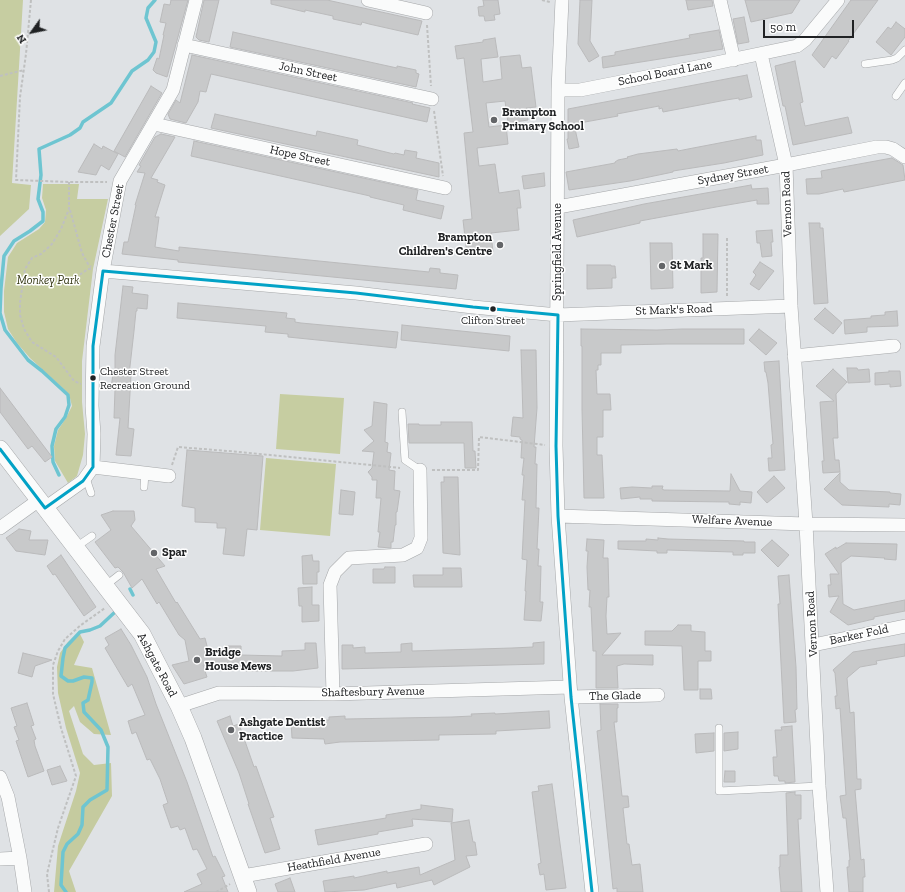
<!DOCTYPE html>
<html>
<head>
<meta charset="utf-8">
<style>
	body { margin:0 }
	#map { position:relative; width:905px; height:892px; overflow:hidden; background:#dfe2e5; font-family:"Zilla Slab",serif }
	canvas { display:block }
	.north { position:absolute; left:12px; top:12px; width:40px; height:40px; -webkit-text-stroke:3px #fff; paint-order:stroke; rotate:237deg; font-size:11px; font-weight:700; line-height:16px; text-align:center; color:#202224 }
	.north::after { content:''; display:block; margin:auto; width:14px; height:18px; background:#202224; clip-path:polygon(50% 0,100% 100%,50% 72%,0 100%) }
	.scale { position:absolute; left:763px; top:20px; width:91px; height:18px; box-sizing:border-box; border:2px solid #202224; border-top:0; padding-left:5px; font-size:12px; line-height:14px; white-space:nowrap; color:#202224; -webkit-text-stroke:3px #fff; paint-order:stroke }
</style>
</head>
<body>
<div id="map">
<canvas width="905" height="892"></canvas>
<div class="north">N</div>
<div class="scale">50 m</div>
</div>
<script>
const ctx = document.querySelector('canvas').getContext('2d');
ctx.lineJoin = 'round';
function fillPath(path, color) {
  ctx.fillStyle = color;
  ctx.fill(path, 'evenodd');
}
function poly(rows) {
  const path = new Path2D();
  for (const r of rows) {
    path.moveTo(r[0], r[1]);
    for (let i = 2; i < r.length; i += 2) path.lineTo(r[i], r[i + 1]);
  }
  return path;
}
function stroke(path, color, width, dash) {
  ctx.strokeStyle = color;
  ctx.lineWidth = width;
  ctx.lineCap = dash ? 'butt' : 'round';
  ctx.setLineDash(dash || []);
  ctx.stroke(path);
}
function drawText(font, color, halo, rows, align = 'center') {
  ctx.font = font + ' "Zilla Slab",serif';
  ctx.lineWidth = 3;
  ctx.setLineDash([]);
  ctx.textBaseline = 'middle';
  ctx.strokeStyle = halo;
  ctx.fillStyle = color;
  for (const [text, x, y, turn = 0] of rows) {
    ctx.save();
    ctx.translate(x, y);
    ctx.rotate((+turn || 0) * Math.PI / 180);
    ctx.textAlign = isNaN(turn) ? turn : align;
    if (halo) ctx.strokeText(text, 0, 0);
    ctx.fillText(text, 0, 0);
    ctx.restore();
  }
}
fillPath(poly([
	[0,0,23,0,12,183,31,185,29,209,0,236],
	[43,184,79,184,77,199,108,199,93,269,82,361,82,402,85,434,83,455,77,476,68,483,55,461,54,446,58,430,66,418,72,406,69,394,30,358,17,343,8,329,4,312,4,291,8,257,17,243,39,229,45,222,46,210,42,198],
	[280,394,344,398,340,454,276,449],
	[266,458,336,464,330,536,260,530]
]), '#c6cda1');
fillPath(poly([
	[79,632,84,642,74,665,92,668,111,735,94,734,80,722,74,706,69,711,83,754,94,765,111,763,112,796,69,871,76,892,54,892,58,846,76,791,80,773,66,728,58,693,57,667,60,653,68,642]
]), '#c5cb9f');
stroke(poly([
	[59,475,53,462,52,446,56,429,65,417,69,405,68,395,42,371,28,360,5,330,0,313,1,288,4,256,14,241,30,231,43,221,43,212,38,199,41,175,39,149,70,135,80,128,83,122,111,103,132,71,148,60,154,52,156,42,146,18,148,8,155,0],
	[130,589,133,595],
	[66,892,61,885,63,852,67,844,78,834,82,825,83,807,90,800,107,790,108,747,101,730,84,712,83,703,88,700,92,682,92,678,84,677,73,681,68,681,61,676,63,658,65,648,80,632,90,630,100,626,115,612]
]), '#6ec5d1', 3.5);
const building = poly([
	[171,0,188,0,167,77,156,73,153,70,157,58,159,59,164,35,163,35,166,23,160,22,164,4,170,5,171,0],
	[204,0,219,0,209,42,199,40,196,37,204,0],
	[271,0,327,0,422,21,418,35,369,24,362,22,361,25,333,19,333,16,305,10,305,12,271,4,271,0],
	[483,0,498,0,500,14,494,15,495,20,485,21,484,16,479,16,478,7,484,6,483,0],
	[580,0,592,0,590,41,599,56,589,62,578,44,580,0],
	[686,0,712,0,713,6,688,10,686,0],
	[745,0,800,0,792,13,751,22,745,0],
	[851,0,878,0,848,41,849,41,836,59,832,56,824,68,812,55,851,0],
	[744,17,749,42,738,44,733,19,744,17],
	[896,22,905,29,905,37,891,55,876,42,888,27,891,29,896,22],
	[719,30,723,49,603,68,602,57,615,55,615,52,690,38,689,35,719,30],
	[233,32,397,68,397,66,416,70,416,73,419,74,416,87,230,47,233,32],
	[495,38,498,57,481,59,483,82,502,79,500,57,520,55,522,68,531,67,536,107,526,108,528,120,508,123,505,101,486,103,489,127,506,125,508,144,477,148,479,166,495,164,499,193,519,190,521,208,517,208,519,230,491,233,493,252,467,255,463,220,472,219,464,133,473,132,464,58,457,59,455,46,483,42,483,40,495,38],
	[192,55,413,103,412,104,430,108,427,122,211,74,206,92,200,91,198,102,186,123,170,119,168,114,176,100,180,103,192,55],
	[795,61,803,102,800,103,805,126,848,117,852,133,793,145,785,106,783,106,775,66,795,61],
	[747,75,752,97,739,100,739,98,726,100,663,112,662,108,659,109,659,106,617,114,618,116,574,124,579,147,569,149,567,139,568,139,568,109,747,75],
	[151,86,162,93,125,157,114,151,151,86],
	[215,114,316,136,317,131,358,140,357,145,394,154,395,153,404,155,405,150,417,152,416,158,439,163,439,177,211,128,215,114],
	[161,134,175,137,151,178,158,180,157,182,165,185,155,217,159,217,155,247,179,251,179,247,429,272,430,268,440,269,440,273,458,275,456,289,178,262,178,260,122,254,124,242,128,242,136,205,135,205,145,173,137,172,141,166,139,165,155,137,161,134],
	[756,136,756,140,761,140,763,155,724,163,673,171,673,172,630,181,569,190,566,172,615,163,615,162,618,160,628,158,627,157,638,154,669,150,677,149,678,151,688,149,756,136],
	[194,141,418,190,416,200,444,206,441,219,403,210,404,205,370,197,370,196,191,156,194,141],
	[94,144,102,149,103,146,118,154,109,170,101,165,96,175,78,172,94,144],
	[892,158,903,165,905,180,844,192,843,189,819,194,807,194,806,179,822,178,821,171,892,158],
	[544,173,545,186,524,189,522,176,544,173],
	[751,185,752,189,768,188,769,204,757,204,757,200,716,207,640,221,640,223,577,237,573,220,644,204,751,185],
	[809,223,820,223,820,228,823,228,828,303,814,304,809,223],
	[772,230,773,242,771,242,772,256,762,257,760,243,757,243,756,231,772,230],
	[703,234,718,234,717,292,701,293,701,258,703,258,703,234],
	[650,243,672,243,673,288,651,289,650,243],
	[760,262,774,271,759,290,750,284,756,275,753,272,760,262],
	[587,265,611,265,611,266,615,266,616,278,612,278,612,288,587,289,587,265],
	[123,286,133,287,132,293,148,295,147,309,137,308,137,311,136,311,134,331,129,375,131,375,128,428,134,429,131,456,116,455,120,418,114,418,115,389,111,389,113,373,115,373,115,355,123,286],
	[178,303,287,313,286,318,295,319,295,322,301,323,398,332,396,348,288,337,288,334,265,332,266,326,177,318,178,303],
	[825,308,842,323,833,334,814,319,825,308],
	[897,311,898,326,867,327,867,332,845,334,844,320,871,318,871,316,885,315,885,312,897,311],
	[402,325,510,336,509,351,401,340,402,325],
	[581,329,657,330,682,329,744,329,744,344,667,344,621,345,621,353,601,353,601,365,598,365,598,370,596,370,597,394,610,394,611,410,603,410,603,437,597,437,597,455,602,455,604,498,584,498,582,409,582,346,581,346,581,329],
	[759,329,777,343,766,355,749,340,759,329],
	[521,350,536,350,537,408,534,447,536,447,535,464,537,464,536,508,539,508,537,549,539,549,538,566,541,566,540,602,543,602,541,621,524,620,526,591,525,591,527,560,522,559,525,500,522,500,524,475,522,475,524,458,521,458,522,440,520,439,520,437,511,436,513,417,523,418,521,350],
	[779,361,785,470,769,471,768,458,772,458,771,445,773,444,768,383,766,372,765,372,764,362,779,361],
	[847,368,857,368,858,370,869,369,870,382,848,383,847,368],
	[833,369,847,382,836,394,838,438,833,438,835,460,839,460,840,472,823,473,822,461,824,461,820,402,834,401,816,386,833,369],
	[889,371,900,371,901,386,890,387,890,384,875,385,875,373,889,372,889,371],
	[0,388,52,457,45,462,32,446,28,449,0,412,0,388],
	[374,402,387,404,385,442,388,443,387,452,391,453,389,470,395,471,394,490,400,491,397,512,396,512,396,525,395,525,393,542,391,542,391,548,378,547,380,532,378,532,381,498,376,498,377,480,372,480,372,477,368,472,372,468,374,452,362,451,374,441,364,430,372,426,374,402],
	[441,422,472,422,473,451,475,451,476,468,465,468,464,443,409,443,408,424,419,424,419,425,441,425,441,422],
	[187,450,263,456,257,530,247,529,244,556,223,554,226,528,217,528,217,523,195,522,195,508,182,506,187,450],
	[840,473,840,482,849,490,890,492,890,493,901,494,900,505,889,504,889,507,842,505,824,489,840,473],
	[731,474,740,491,752,492,751,503,740,502,740,505,729,504,729,502,652,501,652,499,640,499,640,497,621,499,620,488,632,487,652,488,652,486,663,486,662,489,664,490,730,491,731,474],
	[774,476,785,488,767,503,757,492,774,476],
	[444,477,458,477,460,555,443,553,441,482,444,482,444,477],
	[341,490,355,492,353,515,339,514,341,490],
	[113,511,134,511,135,520,131,526,165,566,156,569,176,603,177,602,200,639,205,638,208,650,225,650,225,646,241,646,241,655,282,656,282,651,305,650,305,643,316,643,318,668,293,671,246,671,246,666,203,665,207,677,184,684,172,665,189,661,185,640,179,635,159,602,157,604,142,579,132,588,123,572,118,567,115,568,95,542,111,530,101,515,113,511],
	[19,529,31,531,29,540,48,540,45,555,16,551,6,538,19,529],
	[658,538,668,539,744,541,744,542,755,542,755,553,743,553,743,555,733,555,733,552,667,550,667,553,657,553,657,551,618,549,618,541,646,541,646,539,658,540,658,538],
	[587,539,604,540,603,558,608,558,609,597,607,597,606,616,607,634,621,633,602,655,653,655,653,665,624,664,617,666,618,688,596,688,596,651,593,651,591,607,589,607,590,590,588,590,587,567,588,551,586,551,587,539],
	[772,540,789,555,778,567,761,550,772,540],
	[846,543,897,544,896,560,884,559,885,558,851,556,841,563,843,604,854,610,905,600,905,611,874,617,874,619,848,625,830,612,839,596,829,597,828,585,831,585,830,574,839,574,825,554,836,547,836,549,846,543],
	[61,555,96,607,84,616,55,574,53,575,47,566,61,555],
	[312,555,313,561,319,561,319,572,317,572,317,584,303,584,302,556,312,555],
	[385,567,395,567,395,583,373,583,373,569,384,569,385,567],
	[443,568,461,568,462,587,414,587,413,575,443,575,443,568],
	[789,575,796,667,797,709,795,710,796,722,784,723,778,604,780,604,778,576,789,575],
	[312,587,312,605,319,605,319,621,302,622,302,606,299,606,298,588,312,587],
	[678,625,691,625,691,631,705,632,705,651,711,651,711,661,698,661,698,690,684,690,682,646,645,645,645,631,672,631,678,625],
	[121,629,131,645,147,677,156,704,187,782,213,857,215,856,225,876,222,877,228,892,184,892,202,884,197,874,207,869,197,849,193,850,185,828,180,830,178,826,171,828,163,805,168,803,160,779,150,759,147,760,136,732,132,734,128,721,145,715,132,684,128,687,105,648,109,645,105,638,121,629],
	[544,642,544,664,342,669,342,645,353,645,353,648,365,647,365,653,401,652,401,644,412,643,412,651,512,648,533,647,533,643,544,642],
	[905,644,905,656,876,661,877,664,860,667,847,678,850,713,854,712,857,779,861,779,861,789,855,790,861,860,864,859,865,877,863,877,863,892,849,892,847,867,849,867,849,860,850,860,846,818,843,818,840,796,846,795,845,780,840,708,836,709,835,696,837,696,835,673,833,670,853,652,905,644],
	[23,653,52,660,35,666,32,677,18,673,23,653],
	[700,689,711,689,712,699,700,699,700,689],
	[27,703,34,725,31,726,36,739,34,740,35,746,44,771,28,777,16,741,19,740,14,727,17,726,11,708,27,703],
	[600,704,618,704,618,708,617,708,617,722,614,722,622,796,628,796,629,807,623,808,627,844,629,844,632,865,640,864,643,892,617,892,617,888,613,889,597,731,601,730,600,704],
	[549,711,550,728,496,731,496,734,439,735,439,740,340,742,325,744,324,739,292,738,291,721,329,720,329,717,345,716,345,719,452,717,472,716,471,714,495,713,495,714,549,711],
	[230,716,233,726,239,724,254,767,256,766,274,817,270,818,280,849,265,853,248,804,249,804,239,773,217,721,230,716],
	[792,726,795,782,785,783,785,781,779,781,778,776,774,776,773,757,777,757,775,730,782,730,781,727,792,726],
	[738,732,738,749,724,751,724,733,738,732],
	[714,733,714,751,696,753,695,734,714,733],
	[60,766,67,781,52,785,47,770,60,766],
	[725,771,735,771,735,782,724,782,725,771],
	[552,784,566,888,546,890,544,874,540,875,538,864,541,863,532,792,539,791,538,786,552,784],
	[795,792,795,795,801,795,801,819,798,819,802,892,781,892,779,867,780,867,780,855,788,855,786,793,795,792],
	[421,805,453,809,452,822,412,819,413,826,378,832,378,834,318,845,315,830,386,818,386,815,421,809,421,805],
	[469,820,473,842,475,842,477,855,466,856,470,867,434,885,432,880,397,888,396,883,364,890,325,892,323,881,354,876,354,878,387,871,387,873,419,867,420,875,455,860,451,823,469,820],
	[290,878,295,892,278,892,275,884,290,878]
]);
fillPath(building, '#c8c9ca');
stroke(building, '#bababb', 1);
const service = poly([
	[865,64,892,60,897,58,905,50],
	[896,96,905,83],
	[402,412,405,460,420,470],
	[86,478,91,493],
	[144,487,145,473],
	[76,547,92,536],
	[105,586,119,575],
	[719,728,719,791,819,786]
]);
const minor = poly([
	[368,0,426,13],
	[562,0,558,90,580,90,692,68,797,46,805,40,838,0],
	[720,0,734,60],
	[184,45,432,99],
	[761,54,786,165,791,306,806,524,819,786,827,892],
	[558,90,556,446,558,516,571,697,592,892],
	[154,124,445,188],
	[558,207,786,165,877,147,886,147,893,149,905,157],
	[103,271,356,293,473,307,558,315,791,306],
	[794,356,894,346],
	[93,467,169,476],
	[45,508,83,481,93,467,94,434,92,406,93,346,103,271,120,181,173,90,196,0],
	[558,516,806,524,905,525],
	[0,528,39,500],
	[813,645,905,626],
	[333,694,330,585,335,572,349,558,403,555,417,548,421,538,420,470],
	[571,697,658,695],
	[179,706,219,693,333,694,570,687],
	[0,777,8,797,20,858,25,892],
	[0,859,20,858],
	[243,876,426,844]
]);
const tertiary = poly([
	[0,449,142,634,179,706,193,738,248,892]
]);
stroke(service, '#a5a7a9', 8);
stroke(minor, '#a5a7a9', 14);
stroke(tertiary, '#a5a7a9', 18);
stroke(poly([
	[31,0,26,54,20,97,16,180,69,182,107,182],
	[542,0,550,2],
	[427,25,431,86],
	[0,76,24,70],
	[434,111,443,176],
	[69,182,69,209,61,229,52,244,41,254,32,258,25,269,20,302,20,315,24,329,32,342,56,357,74,381,81,384],
	[70,210,82,253,88,264,91,267],
	[727,238,727,297],
	[57,282,63,283,72,280,88,269,92,269],
	[172,465,178,447,240,452,400,468],
	[432,470,478,470,479,437,545,445],
	[49,892,47,874,58,828,76,776,61,728,53,694,53,665,58,651,65,639,81,625,105,608],
	[216,892,230,884]
]), '#bfc0c0', 2, [3, 2]);
stroke(service, '#fafbfb', 7);
stroke(minor, '#fafbfb', 13);
stroke(tertiary, '#fafbfb', 17);
stroke(poly([
	[0,449,45,508,83,481,93,467,93,346,103,271,356,293,473,307,558,315,556,446,558,516,571,697,592,892]
]), '#02a2c6', 3);
for (const [x, y, r, color] of [
	[494,120,4,"#636568"],
	[500,245,4,"#636568"],
	[662,266,4,"#636568"],
	[493,309,3.5,"#202224"],
	[93,378,3.5,"#202224"],
	[154,553,4,"#636568"],
	[197,660,4,"#636568"],
	[231,730,4,"#636568"]
]) {
  const dot = new Path2D();
  dot.arc(x, y, r, 0, 2 * Math.PI);
  ctx.fillStyle = color;
  ctx.fill(dot);
  stroke(dot, '#fff', 1.5);
}
drawText('11px', '#202224', '#fff', [
	["Clifton Street",493,321],
	["Chester Street",100,372,"left"],
	["Recreation Ground",100,386,"left"]
]);
drawText('12px', '#202224', '#fff', [
	["John Street",308,72,12],
	["School Board Lane",665,73,-11],
	["Hope Street",300,156,12],
	["Sydney Street",733,175,-10],
	["Vernon Road",787,204,-92],
	["Chester Street",113,221,-79],
	["Springfield Avenue",558,252,-90],
	["St Mark's Road",674,310,-2],
	["Welfare Avenue",732,521,2],
	["Vernon Road",812,624,-93],
	["Barker Fold",859,635,-12],
	["Ashgate Road",157,665,62],
	["Shaftesbury Avenue",373,692,-1],
	["The Glade",615,696,-1],
	["Heathfield Avenue",334,860,-10]
]);
drawText('bold 12px', '#202224', '#fff', [
	["Brampton",502,113],
	["Primary School",502,127],
	["Brampton",492,238,"right"],
	["Children's Centre",492,252,"right"],
	["St Mark",670,266],
	["Spar",162,553],
	["Bridge",205,653],
	["House Mews",205,667],
	["Ashgate Dentist",239,723],
	["Practice",239,737]
], 'left');
drawText('italic 12px', '#313410', '#fff', [
	["Monkey Park",48,281]
]);
</script>
</body>
</html>
